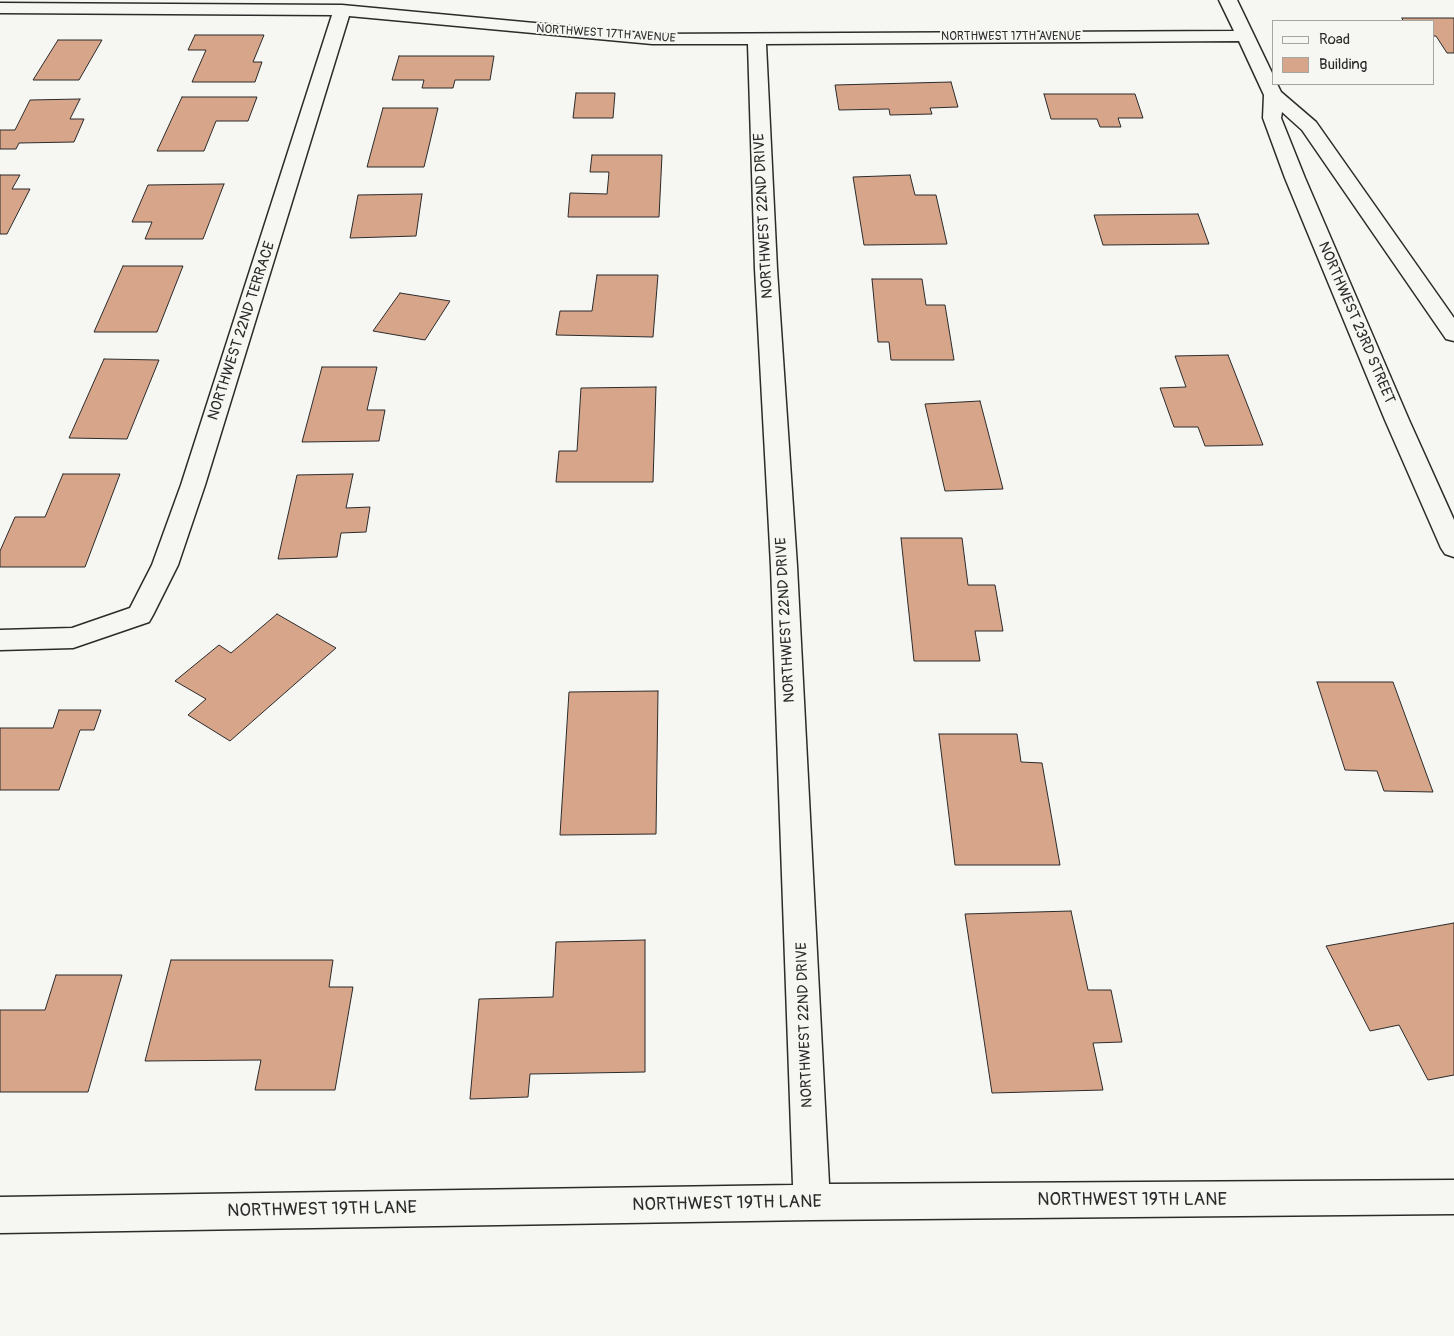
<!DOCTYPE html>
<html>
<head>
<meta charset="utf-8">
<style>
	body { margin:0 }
	#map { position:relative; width:1454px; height:1336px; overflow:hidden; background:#f6f6f2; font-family:Pangolin,sans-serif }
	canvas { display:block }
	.legend { position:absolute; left:1272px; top:20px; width:162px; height:65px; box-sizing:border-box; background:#f6f6f2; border:1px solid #a5a5a2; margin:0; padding:6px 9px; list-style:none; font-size:15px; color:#2b2b2b }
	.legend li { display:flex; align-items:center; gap:10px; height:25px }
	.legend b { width:25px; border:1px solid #a5a5a2 }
</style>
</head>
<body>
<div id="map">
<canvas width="1454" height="1336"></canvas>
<ul class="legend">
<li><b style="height:6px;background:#f6f6f2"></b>Road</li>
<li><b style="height:14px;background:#d7a58a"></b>Building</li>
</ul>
</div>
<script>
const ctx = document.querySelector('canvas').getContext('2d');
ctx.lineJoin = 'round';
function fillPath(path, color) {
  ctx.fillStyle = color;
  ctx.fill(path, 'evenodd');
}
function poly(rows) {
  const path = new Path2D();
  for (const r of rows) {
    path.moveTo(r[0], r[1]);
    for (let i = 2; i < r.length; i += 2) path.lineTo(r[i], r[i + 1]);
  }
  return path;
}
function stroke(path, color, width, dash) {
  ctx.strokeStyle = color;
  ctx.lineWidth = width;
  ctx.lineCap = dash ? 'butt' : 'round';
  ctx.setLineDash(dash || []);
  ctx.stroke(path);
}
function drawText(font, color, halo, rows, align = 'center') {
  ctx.font = font + ' Pangolin,sans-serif';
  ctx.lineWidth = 4;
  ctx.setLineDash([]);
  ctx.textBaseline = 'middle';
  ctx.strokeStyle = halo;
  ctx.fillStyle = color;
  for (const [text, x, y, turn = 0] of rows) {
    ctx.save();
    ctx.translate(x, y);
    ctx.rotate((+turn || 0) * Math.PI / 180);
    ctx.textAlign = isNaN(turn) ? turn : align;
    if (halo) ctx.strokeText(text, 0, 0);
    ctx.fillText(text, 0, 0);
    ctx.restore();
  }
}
const building = poly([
	[1402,18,1454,18,1454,53,1447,53,1436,36,1433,36,1433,21,1403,21,1402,18],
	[195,35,264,35,253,62,262,62,255,82,192,82,206,50,188,50,195,35],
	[58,40,102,40,79,80,33,80,58,40],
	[399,56,494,56,490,80,455,80,453,88,422,88,424,80,392,80,399,56],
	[951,82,958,107,930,108,932,114,890,115,889,109,839,110,835,85,951,82],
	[576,93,615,93,613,118,573,118,576,93],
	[1044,94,1135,94,1143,118,1118,118,1121,127,1100,127,1097,119,1051,119,1044,94],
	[182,97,257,97,248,121,216,121,204,151,157,151,182,97],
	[80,99,70,119,84,119,74,142,19,143,16,149,0,149,0,130,15,130,30,100,80,99],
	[383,108,438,108,424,167,367,167,383,108],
	[592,155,662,155,659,217,568,217,570,193,607,194,609,172,590,172,592,155],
	[0,175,20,175,12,189,30,189,7,234,0,234,0,175],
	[910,175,915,195,936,195,947,244,864,245,853,177,910,175],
	[224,184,203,239,145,239,152,222,132,222,148,185,224,184],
	[422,194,416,236,350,238,358,195,422,194],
	[1198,214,1209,244,1103,245,1094,215,1198,214],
	[123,266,183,266,157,332,94,332,123,266],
	[597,275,658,275,653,337,556,335,560,311,592,311,597,275],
	[872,279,922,279,926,305,945,305,954,360,891,360,889,342,878,342,872,279],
	[400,293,450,301,425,340,373,331,400,293],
	[1228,355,1263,445,1205,446,1198,427,1174,427,1160,388,1186,387,1175,356,1228,355],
	[104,359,159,360,127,439,69,438,104,359],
	[322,367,377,367,367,410,385,410,379,441,302,442,322,367],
	[656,387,653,482,556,482,559,451,577,451,581,388,656,387],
	[980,401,1003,489,945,491,925,404,980,401],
	[63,474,120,474,85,567,0,567,0,551,15,517,45,517,63,474],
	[353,474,346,508,370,507,366,532,341,533,337,557,278,559,297,475,353,474],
	[901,538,962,538,968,585,995,585,1003,631,975,631,980,661,914,661,901,538],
	[277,614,336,648,230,741,188,715,206,699,175,681,219,645,231,653,277,614],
	[1317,682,1393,682,1433,792,1384,791,1377,771,1345,770,1317,682],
	[658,691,656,834,560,835,569,692,658,691],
	[59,710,101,710,94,730,80,730,59,790,0,790,0,728,53,728,59,710],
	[939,734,1017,734,1021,762,1042,763,1060,865,955,865,939,734],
	[1071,911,1088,990,1111,990,1122,1042,1093,1043,1103,1090,992,1093,965,914,1071,911],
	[1454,923,1454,1075,1428,1080,1399,1025,1370,1031,1326,946,1454,923],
	[645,940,645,1072,530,1074,528,1097,470,1099,479,999,553,997,556,942,645,940],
	[171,960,333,960,329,987,353,987,335,1090,255,1090,261,1060,145,1061,171,960],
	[56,975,122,975,88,1092,0,1092,0,1010,45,1010,56,975]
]);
fillPath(building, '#d7a58a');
stroke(building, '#2b2b2b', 1);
const street = poly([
	[1219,0,1237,0,1273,75,1273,84,1277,84,1281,92,1316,122,1454,318,1454,341,1446,339,1302,130,1282,112,1281,118,1305,178,1409,420,1454,520,1454,557,1445,554,1441,548,1385,420,1285,178,1263,118,1264,95,1239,41,766,44,777,269,797,566,829,1184,1454,1180,1454,1214,812,1220,0,1233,0,1197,793,1185,771,566,755,269,748,44,652,44,349,16,205,485,178,565,153,615,149,622,73,648,0,650,0,630,72,628,130,608,152,565,181,485,332,15,0,13,0,3,342,5,652,34,1234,31,1219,0]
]);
stroke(street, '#2b2b2b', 3);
fillPath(street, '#f6f6f2');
drawText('12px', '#2b2b2b', '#f6f6f2', [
	["NORTHWEST 17TH AVENUE",606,34,4],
	["NORTHWEST 17TH AVENUE",1011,37]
]);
drawText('15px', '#2b2b2b', '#f6f6f2', [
	["NORTHWEST 22ND DRIVE",764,216,-93],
	["NORTHWEST 23RD STREET",1356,323,67],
	["NORTHWEST 22ND TERRACE",242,331,-72],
	["NORTHWEST 22ND DRIVE",786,620,-93],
	["NORTHWEST 22ND DRIVE",805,1025,-92]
]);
drawText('18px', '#2b2b2b', '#f6f6f2', [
	["NORTHWEST 19TH LANE",1132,1200],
	["NORTHWEST 19TH LANE",727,1204,-1],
	["NORTHWEST 19TH LANE",322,1210,-1]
]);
</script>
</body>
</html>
